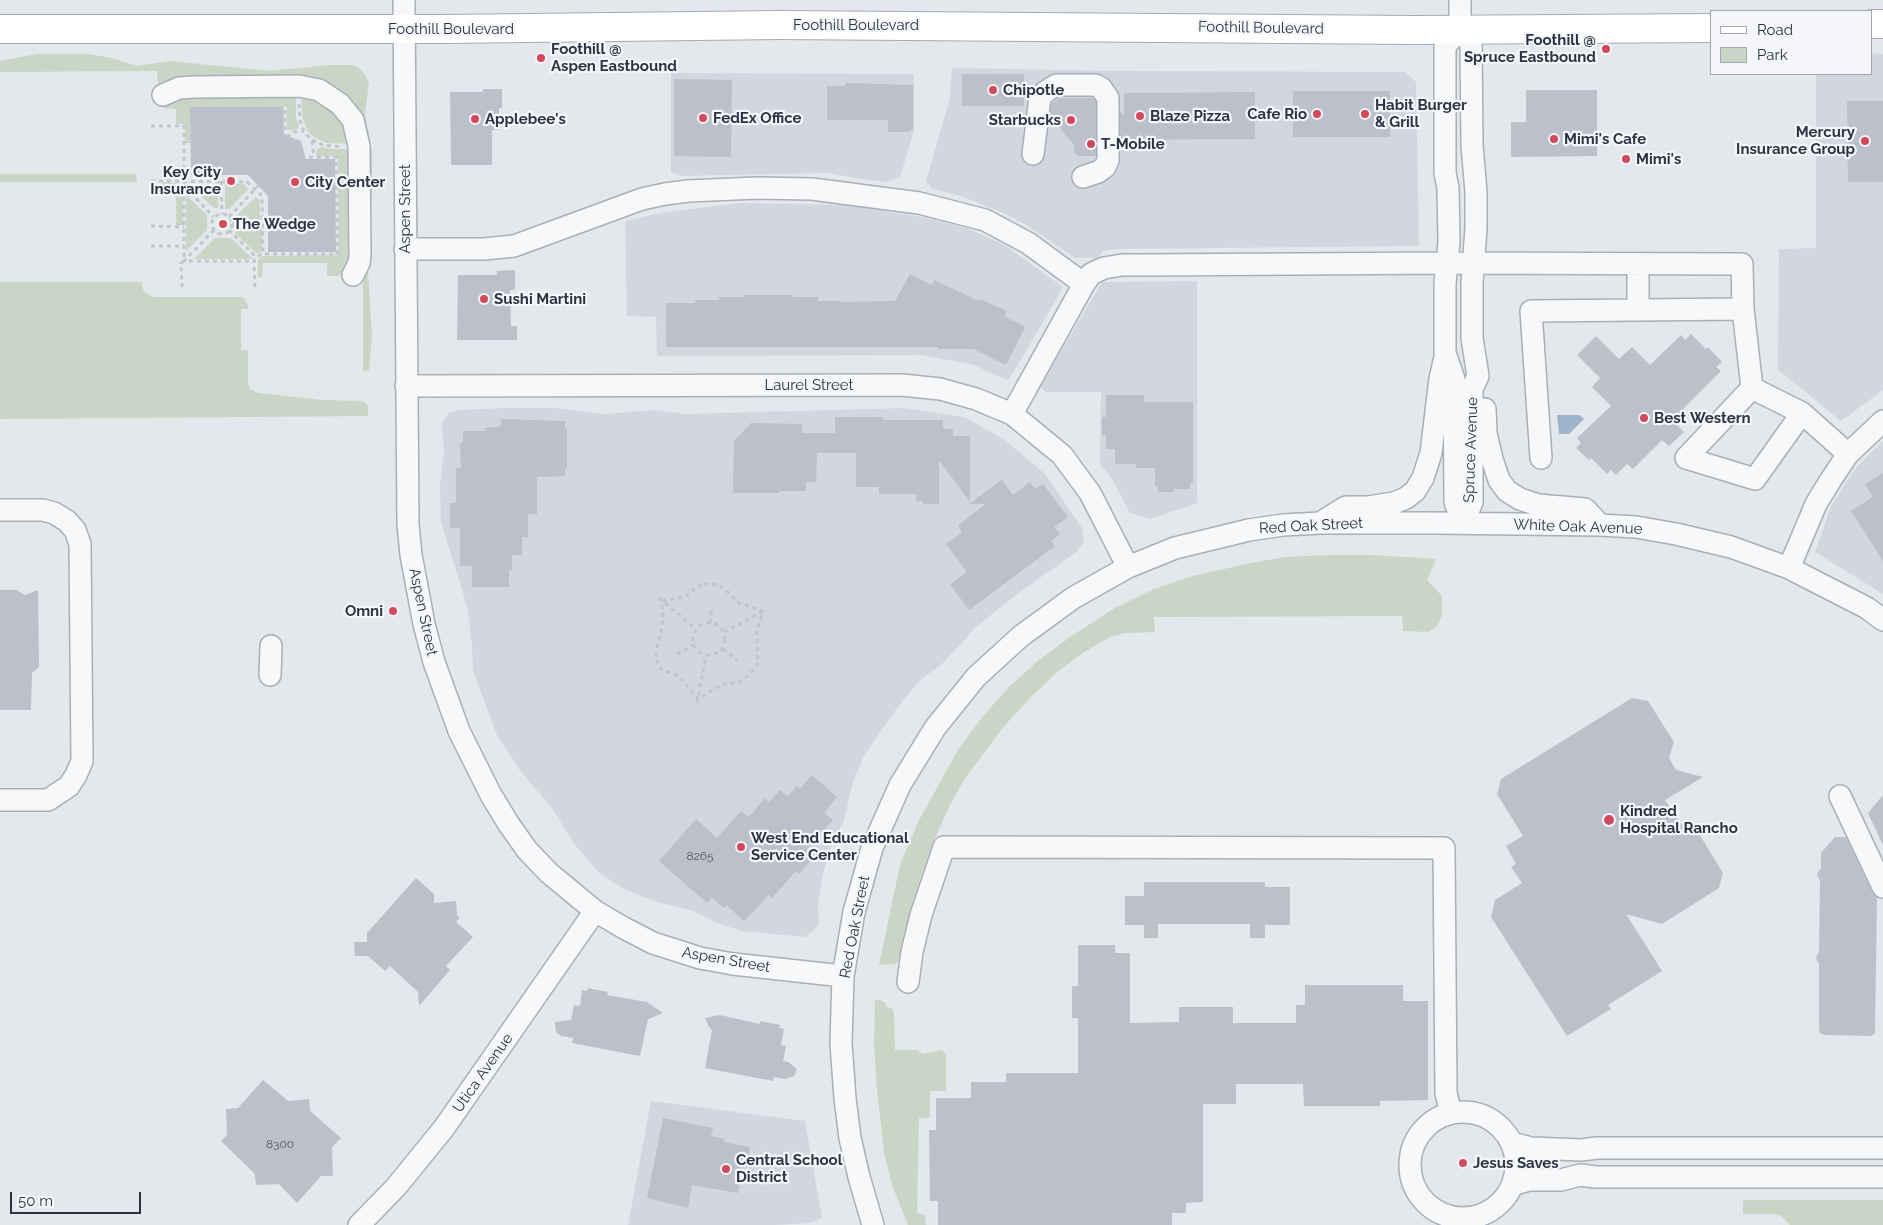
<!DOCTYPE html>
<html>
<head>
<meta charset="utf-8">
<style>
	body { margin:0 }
	#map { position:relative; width:1883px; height:1225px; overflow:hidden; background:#e4e7ec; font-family:Raleway,sans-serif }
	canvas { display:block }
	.legend { position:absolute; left:1710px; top:10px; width:162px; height:65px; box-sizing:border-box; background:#f4f6f9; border:1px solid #a4a8b1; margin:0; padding:6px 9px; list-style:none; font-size:15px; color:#2b3445 }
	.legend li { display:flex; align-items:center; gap:10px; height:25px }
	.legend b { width:25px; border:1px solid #a4a8b1 }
	.scale { position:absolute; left:10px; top:1192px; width:131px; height:22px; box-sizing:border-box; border:2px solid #2b3445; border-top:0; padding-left:6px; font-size:15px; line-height:18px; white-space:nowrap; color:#2b3445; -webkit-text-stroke:4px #f4f6f9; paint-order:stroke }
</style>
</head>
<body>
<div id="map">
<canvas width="1883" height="1225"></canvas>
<ul class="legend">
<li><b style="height:6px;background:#fff"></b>Road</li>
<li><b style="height:14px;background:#c9d6c5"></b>Park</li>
</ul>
<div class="scale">50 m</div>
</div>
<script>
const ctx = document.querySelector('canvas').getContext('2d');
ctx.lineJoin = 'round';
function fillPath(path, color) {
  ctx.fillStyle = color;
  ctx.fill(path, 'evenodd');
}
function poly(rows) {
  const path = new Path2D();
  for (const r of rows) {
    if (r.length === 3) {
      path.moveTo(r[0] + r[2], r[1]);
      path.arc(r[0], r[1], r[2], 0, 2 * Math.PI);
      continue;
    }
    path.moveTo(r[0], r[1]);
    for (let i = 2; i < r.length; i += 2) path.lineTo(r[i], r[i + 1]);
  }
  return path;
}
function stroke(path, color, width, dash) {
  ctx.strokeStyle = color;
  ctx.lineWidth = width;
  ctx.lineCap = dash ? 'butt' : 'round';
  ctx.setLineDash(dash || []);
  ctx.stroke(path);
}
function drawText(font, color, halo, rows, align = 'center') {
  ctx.font = font + ' Raleway,sans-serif';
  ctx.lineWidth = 4.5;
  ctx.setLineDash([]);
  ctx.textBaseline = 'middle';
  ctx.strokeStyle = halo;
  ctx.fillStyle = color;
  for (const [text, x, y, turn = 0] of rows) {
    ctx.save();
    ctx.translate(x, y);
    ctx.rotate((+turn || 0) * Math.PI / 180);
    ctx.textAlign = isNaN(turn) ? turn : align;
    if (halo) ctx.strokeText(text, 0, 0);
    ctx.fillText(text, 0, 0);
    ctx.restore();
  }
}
fillPath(poly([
	[1872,53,1883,54,1883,390,1841,421,1778,370,1779,249,1816,248,1816,74,1872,74],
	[952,68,1116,71,1405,72,1416,82,1419,246,1116,249,1103,251,1098,258,1075,258,1023,223,1001,212,961,196,933,189,926,181,950,98],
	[671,73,914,74,914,131,900,177,888,182,867,180,827,173,681,176,671,172],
	[741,203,847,205,927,218,969,229,1003,244,1063,287,1042,324,1008,381,974,365,922,355,657,356,656,317,627,316,625,221,665,212],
	[1197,281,1197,503,1150,519,1130,513,1112,479,1100,464,1101,392,1046,392,1040,387,1102,282],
	[506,408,555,408,604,414,656,410,685,414,905,408,964,417,1005,440,1045,474,1082,528,1084,543,1076,552,1020,592,977,626,944,662,918,682,897,708,864,756,853,781,844,820,829,852,823,874,818,905,819,924,812,932,804,937,742,931,717,923,691,910,656,902,622,888,599,873,575,845,552,808,521,772,497,735,473,671,472,644,467,606,441,522,440,483,444,454,442,423,449,413,459,410],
	[1883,441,1883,594,1815,552,1831,506,1854,470],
	[651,1101,805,1121,822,1218,810,1223,777,1225,628,1225]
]), '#d2d6de');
fillPath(poly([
	[37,54,88,54,112,58,137,66,170,61,269,71,329,65,352,65,358,67,364,73,369,83,365,113,369,136,309,75,290,75,290,79,160,87,158,85,157,71,0,72,0,61],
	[296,91,296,118,299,124,298,128,295,130,287,130,287,107,190,107,190,143,185,143,185,124,176,124,176,109,163,108,173,98],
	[301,92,336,107,354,144,326,143,312,136,307,130,302,116],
	[320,147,331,149,355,149,355,253,347,270,338,276,327,276,327,263,263,263,262,277,258,277,258,260,263,256,338,255,338,159,335,159,335,156,316,156,316,151],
	[370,148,372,148,372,193,368,227,367,256,372,335,369,371,364,371,363,369,363,275],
	[0,174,136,174,137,182,0,182],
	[162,182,176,183,183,190,183,225,176,225,176,187,162,187],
	[244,184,248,189,229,209,225,209,225,184],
	[189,185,218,185,218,208,214,208],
	[186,195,207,215,207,230,186,251],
	[256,197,260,201,260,220,236,220,236,216],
	[236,227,262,228,262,250,257,254,236,234],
	[215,238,231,238,253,259,194,259],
	[0,282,141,282,144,292,153,297,239,297,244,298,248,305,248,309,241,309,241,350,248,350,248,384,250,389,258,393,322,400,363,401,368,405,368,416,0,419],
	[1326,555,1374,555,1436,559,1427,580,1442,596,1442,616,1439,622,1435,628,1428,632,1403,631,1402,616,1154,617,1155,632,1125,633,1110,637,1083,653,1057,672,1030,698,1005,725,964,780,947,811,930,850,914,897,900,959,895,964,879,965,900,865,918,822,958,750,983,716,1009,687,1039,660,1073,635,1115,608,1154,589,1193,576,1246,564,1285,557],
	[879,1000,884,1002,887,1007,893,1009,894,1013,895,1050,917,1050,922,1054,941,1050,946,1054,946,1091,930,1091,930,1118,919,1118,917,1213,925,1215,926,1225,908,1225,892,1185,884,1153,877,1090,874,1045,875,1000],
	[1743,1200,1883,1200,1883,1225,1790,1225,1781,1216,1772,1214,1743,1214]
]), '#c9d6c5');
fillPath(poly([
	[1557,415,1579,415,1584,419,1569,434,1559,434]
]), '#9fb4cc');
fillPath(poly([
	[962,74,1024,74,1024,106,962,106],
	[674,79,732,80,731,157,674,156],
	[845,83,913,85,913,129,910,130,910,132,888,132,888,120,827,120,827,86,845,86],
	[483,89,502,89,502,108,499,108,499,130,492,130,492,165,451,165,450,92,483,92],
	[1526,90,1597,90,1597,156,1511,157,1511,122,1526,122],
	[1293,91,1390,91,1390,137,1293,137],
	[1255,92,1255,139,1120,140,1120,112,1124,115,1124,93],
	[1060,98,1092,98,1096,102,1096,156,1078,156,1074,152,1074,145,1050,116,1052,103],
	[1847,101,1883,101,1883,182,1848,182],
	[190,107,283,107,284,135,301,141,306,159,335,159,336,252,268,252,268,196,248,175,191,175],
	[515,270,515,290,510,290,511,326,517,326,517,340,457,340,458,275,497,275,497,271],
	[910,274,932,285,934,280,979,301,980,299,1007,311,1004,316,1025,327,1006,365,974,349,938,349,938,347,666,347,666,303,695,303,695,300,719,300,719,297,744,297,744,295,793,295,793,297,818,297,818,301,842,301,842,302,895,301],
	[1691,334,1706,349,1708,347,1722,362,1716,367,1721,371,1672,420,1684,432,1669,446,1662,440,1633,469,1627,464,1616,475,1611,470,1607,474,1591,458,1589,460,1576,448,1581,443,1577,438,1611,406,1592,387,1600,378,1577,355,1596,336,1619,359,1632,347,1650,365,1681,335,1685,340],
	[1106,395,1144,395,1144,402,1193,402,1193,483,1190,483,1190,489,1174,489,1174,492,1158,492,1158,486,1155,486,1155,468,1136,468,1136,464,1115,464,1115,449,1106,449,1106,435,1102,435,1102,417,1106,417],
	[835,417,883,417,883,420,943,420,943,429,953,429,953,436,970,436,970,502,939,460,939,504,923,504,923,501,916,501,916,494,879,494,879,487,856,487,856,453,817,453,816,482,806,482,806,491,779,491,779,493,733,493,734,441,751,423,802,424,802,433,835,433],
	[501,419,565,421,565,428,567,428,567,469,565,469,565,476,537,477,537,514,528,514,528,537,522,537,522,555,512,555,512,570,509,570,509,587,472,587,472,566,460,566,460,528,450,528,450,503,456,503,456,468,461,468,460,443,463,443,463,431,485,431,485,428,501,426],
	[1883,473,1883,561,1851,511,1873,497,1865,484],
	[1002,480,1013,495,1030,482,1035,489,1043,484,1068,517,1054,527,1060,534,1051,541,1055,546,969,610,950,584,967,572,946,544,962,532,958,525,986,504,969,504],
	[0,590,16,590,25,595,38,590,39,667,32,673,31,710,0,710],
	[1632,698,1648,701,1674,742,1669,758,1676,770,1703,777,1665,800,1681,824,1690,819,1723,873,1719,888,1662,924,1626,914,1662,971,1608,1005,1611,1009,1567,1036,1491,917,1495,900,1522,883,1511,867,1516,864,1506,846,1523,836,1497,794,1501,779],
	[812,775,837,797,824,813,833,820,807,849,815,856,799,874,796,871,772,898,769,895,744,921,727,906,724,908,712,898,707,903,659,861,696,819,717,838,741,811,749,817,765,798,769,802,780,790,788,796,797,786,800,789],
	[1883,795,1883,845,1868,813],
	[1835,837,1846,837,1872,892,1877,898,1875,1033,1871,1036,1825,1035,1820,1033,1819,1029,1819,964,1816,958,1819,952,1820,881,1817,874,1821,868,1821,853],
	[416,878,434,894,434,903,456,901,457,915,460,918,456,922,473,937,446,966,450,970,419,1006,418,992,390,966,385,971,368,956,355,956,354,942,367,942,367,933],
	[1144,882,1265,882,1265,887,1290,887,1290,925,1265,925,1265,938,1250,938,1250,924,1158,924,1158,938,1144,938,1144,925,1125,925,1125,896,1144,896],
	[1078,945,1115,945,1115,953,1130,953,1130,1023,1179,1022,1179,1007,1233,1007,1233,1023,1296,1023,1296,1005,1305,1005,1305,985,1403,985,1403,1001,1428,1001,1428,1100,1380,1101,1380,1106,1304,1106,1303,1084,1236,1084,1236,1104,1203,1104,1203,1202,1186,1203,1186,1213,1172,1213,1172,1225,938,1225,938,1201,930,1201,929,1130,936,1130,936,1098,971,1098,971,1082,1006,1082,1006,1073,1078,1073,1078,1018,1072,1018,1072,986,1078,986],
	[588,988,608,992,607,995,647,1002,663,1013,648,1019,640,1056,572,1043,573,1038,561,1036,556,1032,555,1022,571,1020,574,1005,580,1006,582,990,587,991],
	[720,1015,760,1024,760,1021,780,1025,779,1028,784,1029,781,1045,786,1046,783,1061,788,1062,797,1069,794,1076,785,1079,774,1077,773,1081,705,1068,712,1030,709,1027,705,1018],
	[263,1080,288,1101,309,1099,310,1111,341,1138,332,1147,333,1176,321,1176,297,1203,279,1184,256,1185,255,1174,221,1141,227,1135,226,1109,238,1108],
	[663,1118,713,1128,711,1136,725,1139,724,1142,750,1147,747,1161,744,1161,738,1193,692,1185,688,1208,647,1198]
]), '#bbc0ca');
const minor = poly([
	[404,0,408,524,411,555,424,624,434,662,459,731,491,795,508,823,527,850,549,873,595,911,624,928,653,943,700,958,733,964,843,976],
	[1460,0,1460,29,1471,43,1472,145,1476,192,1476,228,1472,283,1472,338,1478,376,1472,389,1472,502,1463,523],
	[1460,29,1445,46,1445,173,1448,188,1449,242,1445,284,1445,353,1454,379,1455,502,1463,523],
	[163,95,179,88,196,87,299,86,319,90,340,104,353,120,359,146,360,255,359,263,353,275],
	[1033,154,1040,98,1045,92,1056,85,1095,85,1101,88,1108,98,1108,160,1105,167,1098,172,1083,177],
	[405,249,484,249,514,246,642,199,665,194,688,191,757,188,812,189,919,203,985,220,1028,243,1084,284],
	[1638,264,1638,310],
	[406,386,902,385,940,389,976,399,1012,414,1062,455,1090,493,1128,567],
	[1752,388,1686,458,1755,479,1802,413],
	[1485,409,1486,433,1492,459,1499,480,1507,491,1520,499,1538,505,1585,509,1600,525],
	[1012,414,1084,284,1091,274,1104,268,1122,265,1146,265,1446,263,1742,264,1743,309,1752,388,1802,413,1848,454],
	[1541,458,1531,311,1743,309],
	[0,510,43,510,54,513,67,521,75,530,80,544,82,761,76,775,69,786,48,800,0,800],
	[1320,523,1346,507,1368,507,1394,503,1406,498,1415,491,1423,478,1431,453,1440,379,1445,357],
	[1789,568,1816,504,1830,481,1848,454,1883,421],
	[270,675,271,646],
	[1840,796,1883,887],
	[908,982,912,952,921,915,944,847,1444,848,1446,1093,1451,1113],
	[1463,1165,53],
	[1512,1143,1531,1148,1581,1150,1597,1148,1883,1148],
	[1512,1185,1529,1180,1561,1180,1580,1175,1596,1177,1883,1177],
	[359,1225,396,1187,444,1128,595,911],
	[873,1225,859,1177,850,1138,845,1098,841,1043,843,976,854,912,872,848,900,785,935,728,976,677,1021,636,1073,598,1128,567,1175,548,1249,530,1283,525,1320,523,1435,523,1600,525,1636,527,1676,534,1731,547,1789,568,1867,608,1883,620]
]);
const major = poly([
	[1872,24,1883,24],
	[0,29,444,29,780,25,1415,30,1712,28]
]);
stroke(minor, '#a9aeb7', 24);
stroke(major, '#a3abb8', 30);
stroke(poly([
	[299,104,300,120,304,131,307,135,312,140,323,145,342,147],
	[151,126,184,126,184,261,181,263,182,287],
	[287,137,294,132,304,131],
	[312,141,314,157],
	[282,143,287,137,285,135,285,109],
	[151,181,247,182,262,196,263,254],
	[221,181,222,214],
	[185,187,214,217],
	[222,224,10],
	[229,217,258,186],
	[232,224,263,224],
	[151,226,184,227],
	[214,230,184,261,254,261],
	[229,230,257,258],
	[151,246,184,246],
	[255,287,254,261,261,254,337,254,336,157,302,157,300,159],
	[704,584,718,585,725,589,739,603,763,611,757,632,758,663,754,670,740,682,721,685,698,699,680,677,661,669,657,661,656,651,663,625,662,601,685,597,699,586,704,584],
	[659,598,696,629],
	[709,639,16],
	[710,623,712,606],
	[724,632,766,610],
	[723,649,738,661],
	[677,654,693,645],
	[697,703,706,656]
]), '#c2c5cb', 3, [4, 4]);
stroke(minor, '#f7f8fa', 21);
stroke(major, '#fff', 28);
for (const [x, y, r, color] of [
	[1606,49,5,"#d1495b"],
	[541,58,5,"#d1495b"],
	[993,90,5,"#d1495b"],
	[1317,114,5,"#d1495b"],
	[1365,114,5,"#d1495b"],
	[1140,116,5,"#d1495b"],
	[703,118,5,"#d1495b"],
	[475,119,5,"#d1495b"],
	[1071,120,5,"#d1495b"],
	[1554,139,5,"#d1495b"],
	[1865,141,5,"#d1495b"],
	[1091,144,5,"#d1495b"],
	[1626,159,5,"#d1495b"],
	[231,181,5,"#d1495b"],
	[295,182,5,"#d1495b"],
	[223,224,5,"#d1495b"],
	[484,299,5,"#d1495b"],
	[1644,418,5,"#d1495b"],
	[393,611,5,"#d1495b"],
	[1609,820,6,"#d1495b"],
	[741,847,5,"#d1495b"],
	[1463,1163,5,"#d1495b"],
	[726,1169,5,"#d1495b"]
]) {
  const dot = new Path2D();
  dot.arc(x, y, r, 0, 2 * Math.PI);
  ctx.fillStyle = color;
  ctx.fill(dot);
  stroke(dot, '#f4f6f9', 2);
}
drawText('12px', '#4f5766', null, [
	["8265",700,856],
	["8300",280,1144]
]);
drawText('15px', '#2b3445', '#f4f6f9', [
	["Foothill Boulevard",856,25],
	["Foothill Boulevard",1261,28,1],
	["Foothill Boulevard",451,29],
	["Aspen Street",405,209,-90],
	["Laurel Street",809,385],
	["Spruce Avenue",1471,450,-88],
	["Red Oak Street",1311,526,-3],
	["White Oak Avenue",1578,527,2],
	["Aspen Street",423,612,78],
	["Red Oak Street",855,927,-79],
	["Aspen Street",726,960,10],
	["Utica Avenue",483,1073,-55]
]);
drawText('bold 15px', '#2b3445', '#f4f6f9', [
	["Foothill @",1596,40,"right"],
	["Spruce Eastbound",1596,57,"right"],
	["Foothill @",551,49],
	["Aspen Eastbound",551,66],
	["Chipotle",1003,90],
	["Habit Burger",1375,105],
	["& Grill",1375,122],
	["Cafe Rio",1307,114,"right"],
	["Blaze Pizza",1150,116],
	["FedEx Office",713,118],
	["Applebee's",485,119],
	["Starbucks",1061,120,"right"],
	["Mercury",1855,132,"right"],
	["Insurance Group",1855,149,"right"],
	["Mimi's Cafe",1564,139],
	["T-Mobile",1101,144],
	["Mimi's",1636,159],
	["Key City",221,172,"right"],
	["Insurance",221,189,"right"],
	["City Center",305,182],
	["The Wedge",233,224],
	["Sushi Martini",494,299],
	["Best Western",1654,418],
	["Omni",383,611,"right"],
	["Kindred",1620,811],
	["Hospital Rancho",1620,828],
	["West End Educational",751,838],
	["Service Center",751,855],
	["Central School",736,1160],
	["District",736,1177],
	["Jesus Saves",1473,1163]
], 'left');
</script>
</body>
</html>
